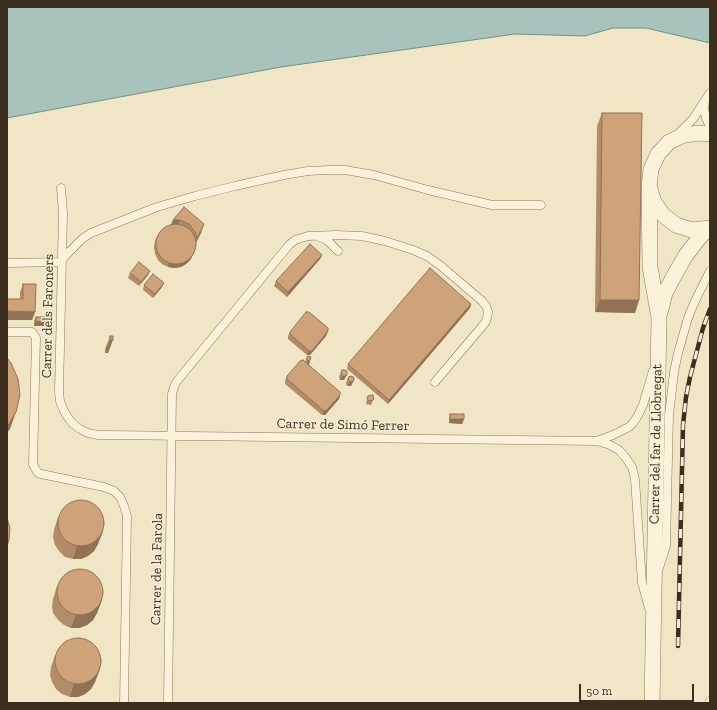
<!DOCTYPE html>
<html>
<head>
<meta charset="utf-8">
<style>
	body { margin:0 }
	#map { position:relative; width:717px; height:710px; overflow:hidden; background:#f0e6c5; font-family:"Zilla Slab",serif }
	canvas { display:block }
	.frame { position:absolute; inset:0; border:8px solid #3b2e1f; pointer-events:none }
	.scale { position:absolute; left:579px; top:684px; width:115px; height:18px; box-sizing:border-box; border:2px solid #3b2e1f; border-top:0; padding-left:5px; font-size:12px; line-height:14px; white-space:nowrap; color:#3b2e1f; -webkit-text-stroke:3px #f7efd5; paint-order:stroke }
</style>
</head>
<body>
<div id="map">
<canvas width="717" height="710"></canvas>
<div class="frame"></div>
<div class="scale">50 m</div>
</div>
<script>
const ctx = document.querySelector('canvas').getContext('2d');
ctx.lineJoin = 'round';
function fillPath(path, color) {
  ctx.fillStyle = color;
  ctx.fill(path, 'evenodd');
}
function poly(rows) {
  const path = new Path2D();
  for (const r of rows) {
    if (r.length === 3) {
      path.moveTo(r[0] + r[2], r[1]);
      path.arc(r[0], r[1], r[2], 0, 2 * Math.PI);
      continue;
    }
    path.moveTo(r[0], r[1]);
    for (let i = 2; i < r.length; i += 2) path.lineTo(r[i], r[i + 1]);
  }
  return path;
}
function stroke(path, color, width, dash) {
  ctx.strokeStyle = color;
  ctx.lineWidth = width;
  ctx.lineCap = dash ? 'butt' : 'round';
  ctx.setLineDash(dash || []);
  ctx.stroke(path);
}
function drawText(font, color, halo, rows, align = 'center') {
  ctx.font = font + ' "Zilla Slab",serif';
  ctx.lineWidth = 3;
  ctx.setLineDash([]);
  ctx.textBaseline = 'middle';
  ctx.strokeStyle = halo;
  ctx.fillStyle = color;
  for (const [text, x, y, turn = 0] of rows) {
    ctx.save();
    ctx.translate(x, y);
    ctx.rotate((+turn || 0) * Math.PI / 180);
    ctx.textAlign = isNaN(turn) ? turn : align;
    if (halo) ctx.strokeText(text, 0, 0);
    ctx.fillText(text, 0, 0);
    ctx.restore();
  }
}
const water = poly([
	[7,7,710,7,710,43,646,28,613,28,585,36,515,34,281,67,7,118,7,7]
]);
fillPath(water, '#a7c3bc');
stroke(water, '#6d928b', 1);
const service = poly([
	[705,101,704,109,706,118,710,127],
	[678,134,693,119,710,93],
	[61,188,63,213,59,392,60,401,63,409,67,416,72,423,80,429,88,433,98,435,108,435,597,441,610,445,619,450,626,458,632,467,635,479,642,583,649,608],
	[319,237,323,238,328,241,338,251],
	[7,263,61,262,66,255,82,239,91,233,157,207,195,196,235,186,284,175,308,171,328,170,345,170,374,175,428,190,492,205,541,205],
	[7,332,32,332,36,338,33,464,35,468,38,473,41,474,104,487,114,491,120,497,124,506,127,516,124,703],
	[597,441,613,435,629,427,633,423,637,417,643,405,653,371],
	[659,568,666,546,669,415,674,372,678,353,688,318,695,301,710,271],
	[168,703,172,394,174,387,177,381,289,245,295,240,308,236,336,235,362,236,385,241,413,250,427,256,441,266,482,301,486,306,488,312,487,318,485,323,435,382],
	[710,703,710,701]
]);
const minor = poly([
	[710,134,700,133,684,135,669,142,658,154,651,169,649,186,654,202,663,215,676,225,692,230,710,228],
	[649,186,650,267,659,318,652,703],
	[660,313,665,293,675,274,686,255,700,237,708,229]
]);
stroke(service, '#8c785a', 9);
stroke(minor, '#8c785a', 16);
stroke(service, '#faf2d9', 8);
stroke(minor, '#faf2d9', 15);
const rail = poly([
	[678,646,683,425,686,397,690,377,703,328,710,309]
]);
stroke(rail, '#3b2e1f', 4.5);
stroke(rail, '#f7efd5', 3, [9]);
fillPath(poly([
	[602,113,639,300,635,313,595,312,597,126],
	[184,207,201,233,195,244,191,259,186,264,181,267,174,268,168,267,162,264,158,260,155,254,154,247,155,241,157,236,171,224,173,220],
	[322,255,320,259,287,297,274,286,276,281],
	[130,273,148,275,139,286,128,278],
	[23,284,35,312,32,320,20,299,20,292],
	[144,285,162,287,153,298,143,290],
	[471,304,470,308,388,404,347,369,348,364],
	[36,317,47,322,45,326,34,326,34,321],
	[328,331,326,336,310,355,307,355,288,339,288,336,290,332],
	[110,336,113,336,108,353,105,353,105,349],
	[307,357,310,360,309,365,308,365,340,395,339,399,325,415,322,415,285,384,285,381,287,376,305,362],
	[341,372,347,374,344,380,340,380,339,377],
	[348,378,352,384,351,386,348,386,346,385,346,383],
	[373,395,372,403,371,405,366,404,366,403,368,396],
	[450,414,464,419,462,424,449,423,449,419],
	[58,517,103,531,98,544,94,551,88,556,81,559,73,559,65,557,59,551,55,545,53,537,54,530],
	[57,586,102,600,97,613,93,620,87,625,79,628,71,628,64,625,58,620,53,613,52,606,53,599],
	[55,655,100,669,95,682,91,689,85,694,78,697,70,697,62,694,56,689,52,682,50,675,51,667]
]), '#b28c69');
fillPath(poly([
	[173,220,180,220,177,228,170,229],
	[204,224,201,233,194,247,197,238],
	[195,249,191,259,186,264,181,267,174,268,168,267,169,263],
	[322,255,320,259,287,297,288,292],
	[150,271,148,275,139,286,141,282],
	[164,283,162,287,153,298,155,294],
	[600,300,639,300,635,313,595,312],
	[471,304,470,308,388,404,389,400],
	[7,311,35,312,32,320,7,320],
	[36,321,47,322,45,326,34,326],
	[328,331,326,336,310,355,307,355,309,351],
	[110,340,113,340,108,353,105,353],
	[310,360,309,365,307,365,308,361],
	[347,374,344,380,340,380,342,376],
	[354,380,351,386,348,386,350,382],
	[340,395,339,399,325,415,322,415,324,411],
	[16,412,10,429,7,433,7,427],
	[450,419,464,419,462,424,449,423],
	[103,531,98,544,94,551,88,556,81,559,73,559,77,546],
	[102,600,97,613,93,620,87,625,79,628,71,628,76,615],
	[100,669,95,682,91,689,85,694,78,697,70,697,74,684]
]), '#917255');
const building = poly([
	[602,113,642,113,639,300,600,300,602,113],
	[184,207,204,224,197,238,195,232,189,224,180,220,173,220,184,207],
	[176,244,20],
	[310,244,322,255,288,292,276,281,310,244],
	[139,262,150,271,141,282,130,273,139,262],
	[430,268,471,304,389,400,348,364,430,268],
	[153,274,164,283,155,294,144,285,153,274],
	[23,284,36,284,35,312,7,311,7,299,23,299,23,284],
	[306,312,309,312,328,328,328,331,312,351,309,351,290,334,290,332,306,312],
	[36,317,47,317,47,322,36,321,36,317],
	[110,336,113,336,113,340,110,340,110,336],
	[308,356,311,357,310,360,308,361,307,360,307,357,308,356],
	[7,358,11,363,18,379,20,395,16,412,7,427,7,358],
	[303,360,340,392,340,395,327,410,324,411,287,379,287,376,300,361,303,360],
	[342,370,344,370,347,371,347,374,346,376,342,376,341,372,342,370],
	[351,379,3],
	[371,395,373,395,374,399,372,401,368,400,367,398,368,396,371,395],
	[450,414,464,414,464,419,450,419,450,414],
	[81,523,23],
	[7,518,10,528,9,540,7,546,7,518],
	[80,592,23],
	[78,661,23]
]);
fillPath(building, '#cfa37a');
stroke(building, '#917255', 1);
drawText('14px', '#3b2e1f', '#f7efd5', [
	["Carrer dels Faroners",48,316,-89],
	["Carrer de Simó Ferrer",343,425,1],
	["Carrer del far de Llobregat",656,444,-89],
	["Carrer de la Farola",157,569,-89]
]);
</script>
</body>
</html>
